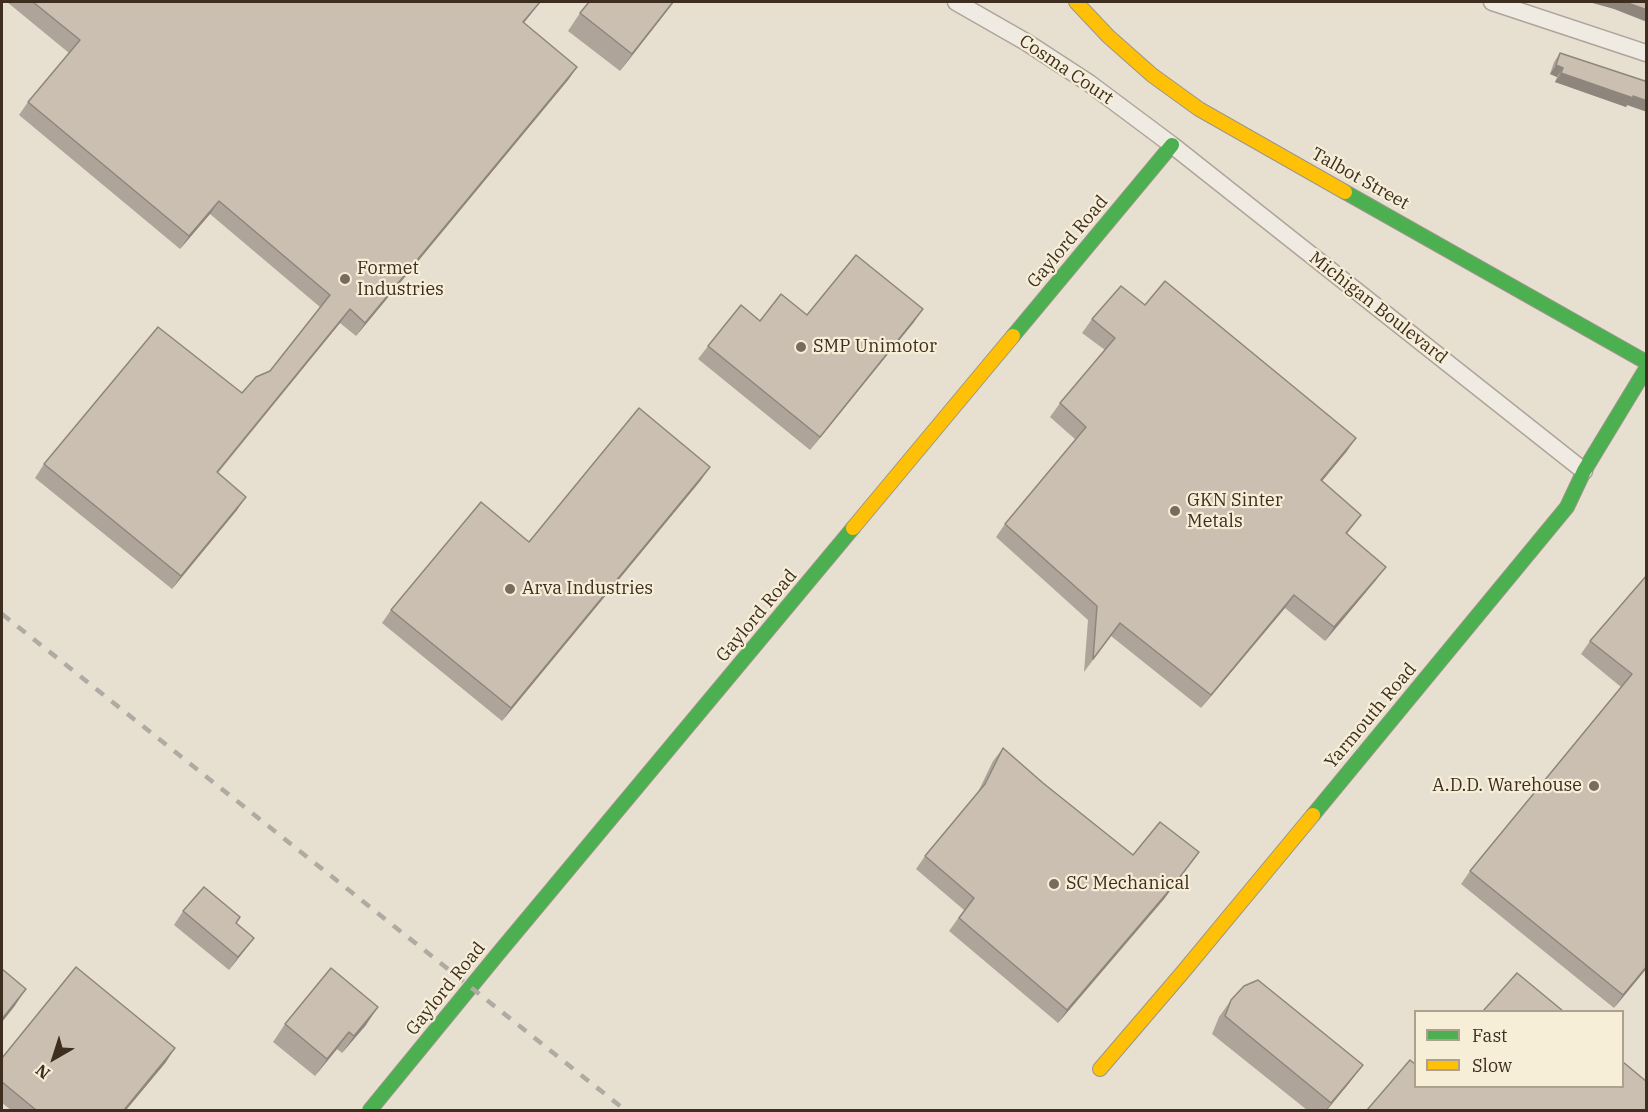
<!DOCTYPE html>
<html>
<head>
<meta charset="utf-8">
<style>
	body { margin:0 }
	#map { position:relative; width:1648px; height:1112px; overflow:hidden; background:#e7e0d1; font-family:"IBM Plex Serif",serif }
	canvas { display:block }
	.frame { position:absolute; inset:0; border:3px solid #3d2e20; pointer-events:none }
	.legend { position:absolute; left:1414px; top:1010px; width:210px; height:78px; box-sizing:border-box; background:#f7eed8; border:2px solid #ada18e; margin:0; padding:8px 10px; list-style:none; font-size:18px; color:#3d2e20 }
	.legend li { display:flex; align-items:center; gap:12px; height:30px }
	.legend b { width:30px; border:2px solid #ada18e }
	.north { position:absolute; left:24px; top:1028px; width:60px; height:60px; -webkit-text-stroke:4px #f7eed8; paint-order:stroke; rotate:219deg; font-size:16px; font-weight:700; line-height:24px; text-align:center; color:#3d2e20 }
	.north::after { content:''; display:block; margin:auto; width:21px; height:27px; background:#3d2e20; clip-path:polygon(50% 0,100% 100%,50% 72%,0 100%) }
</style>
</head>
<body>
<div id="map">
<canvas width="1648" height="1112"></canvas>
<div class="frame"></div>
<ul class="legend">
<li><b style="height:8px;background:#4caf50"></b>Fast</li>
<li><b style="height:8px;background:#ffc107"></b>Slow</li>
</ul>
<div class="north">N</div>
</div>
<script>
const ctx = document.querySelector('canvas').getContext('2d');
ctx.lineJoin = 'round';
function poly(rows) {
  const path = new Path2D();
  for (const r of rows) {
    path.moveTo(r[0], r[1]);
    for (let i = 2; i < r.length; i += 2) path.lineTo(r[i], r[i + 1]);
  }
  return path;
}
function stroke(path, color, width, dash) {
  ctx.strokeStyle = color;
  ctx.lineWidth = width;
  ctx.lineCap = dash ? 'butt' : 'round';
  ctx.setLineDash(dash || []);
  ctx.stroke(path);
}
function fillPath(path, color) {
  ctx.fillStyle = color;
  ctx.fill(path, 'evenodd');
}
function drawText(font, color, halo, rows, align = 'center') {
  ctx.font = font + ' "IBM Plex Serif",serif';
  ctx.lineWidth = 4.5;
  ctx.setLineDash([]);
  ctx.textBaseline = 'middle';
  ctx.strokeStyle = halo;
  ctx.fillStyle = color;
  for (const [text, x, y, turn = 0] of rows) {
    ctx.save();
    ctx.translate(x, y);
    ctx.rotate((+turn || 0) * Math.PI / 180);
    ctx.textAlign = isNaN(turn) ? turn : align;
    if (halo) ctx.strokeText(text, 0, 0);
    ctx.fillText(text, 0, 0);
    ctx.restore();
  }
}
const street = poly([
	[956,2,1026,42,1089,83,1172,145,1584,471],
	[1492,2,1646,53]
]);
const fast = poly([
	[1345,192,1646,362],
	[1013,336,1172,145],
	[1313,815,1567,507,1584,471,1646,369],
	[370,1110,497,955,853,528]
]);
const slow = poly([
	[1076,2,1108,36,1152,75,1199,109,1345,192],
	[853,528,1013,336],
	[1100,1069,1183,972,1313,815]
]);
stroke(street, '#ada599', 19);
stroke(fast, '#9c958a', 16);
stroke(slow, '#9c958a', 16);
stroke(street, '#efebe3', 16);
stroke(fast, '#4caf50', 14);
stroke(slow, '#ffc107', 14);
stroke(poly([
	[2,614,625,1110]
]), '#afaaa2', 4.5, [10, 10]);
fillPath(poly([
	[7,2,540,2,524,23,577,67,568,80,356,336,340,323,218,473,237,510,172,589,35,478,44,464,242,393,270,371,320,307,210,214,180,249,19,115,28,102,69,53],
	[670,7,620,71,568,31,580,13],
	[1560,53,1644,81,1646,79,1647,80,1626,107,1555,82,1557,77,1550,74,1554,62],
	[1145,305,1347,451,1322,481,1361,515,1347,534,1376,580,1325,641,1285,608,1201,708,1111,636,1084,672,1088,620,996,537,1005,524,1076,440,1050,417,1060,403,1105,350,1082,333,1092,319],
	[807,315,914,322,810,450,698,359,708,346,760,321],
	[701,480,502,721,382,623,391,610,529,542],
	[1647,575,1647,968,1614,1008,1461,884,1470,871,1621,687,1581,654,1590,641],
	[1003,748,1043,783,1133,855,1199,852,1164,899,1058,1023,949,931,964,910,916,869,925,856,978,792,993,761],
	[183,911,240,917,236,923,254,938,244,951,229,970,174,925],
	[1231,1000,1350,1082,1327,1110,1307,1110,1212,1034,1219,1017],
	[285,1024,366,1025,342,1053,337,1049,315,1076,273,1042],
	[2,1058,166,1062,126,1110,11,1110,2,1103]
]), '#afa499');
fillPath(poly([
	[540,2,530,15,513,35,523,22],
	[673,2,674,2,670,7,620,71,632,54],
	[1589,2,1625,2,1647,10,1647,22,1614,9],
	[1556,65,1563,68,1557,77,1550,74],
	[577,67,568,80,356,336,365,323],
	[1561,73,1647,101,1647,112,1627,105,1626,107,1555,82],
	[219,201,210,214,180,249,189,236],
	[350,309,340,323,207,485,217,472],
	[923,309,914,322,810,450,820,437],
	[1356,438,1347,451,1312,493,1321,480],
	[710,467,701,480,502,721,511,708],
	[246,497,237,510,172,589,181,576],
	[1386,567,1376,580,1325,641,1334,627],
	[1294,595,1285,608,1201,708,1211,695],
	[1199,852,1164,899,1058,1023,1067,1010],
	[254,938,244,951,229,970,238,957],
	[1647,966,1647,968,1614,1008,1623,995],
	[26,989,14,1007,2,1022,2,1019],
	[378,1007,366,1025,342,1053,354,1036],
	[349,1032,337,1049,315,1076,327,1059],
	[175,1048,166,1062,126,1110,124,1110],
	[1363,1065,1350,1082,1327,1110,1326,1110]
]), '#8e867d');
const building = poly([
	[33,2,540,2,523,22,577,67,365,323,350,309,217,472,246,497,181,576,44,464,158,327,242,393,256,377,270,371,330,295,219,201,189,236,28,102,80,40,33,2],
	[589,2,673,2,632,54,580,13,589,2],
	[1625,2,1647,2,1647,10,1625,2],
	[1560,53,1645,81,1646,79,1647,80,1647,101,1633,96,1633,98,1561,73,1563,68,1556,65,1560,53],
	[856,255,923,309,820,437,708,346,741,305,760,321,781,294,807,315,856,255],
	[1165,281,1356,438,1321,480,1361,515,1346,533,1386,567,1334,627,1294,595,1211,695,1120,623,1093,659,1097,606,1005,524,1086,427,1060,403,1115,338,1092,319,1121,286,1145,305,1165,281],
	[639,408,710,467,511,708,391,610,481,502,529,542,639,408],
	[1647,575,1647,966,1623,995,1470,871,1632,674,1590,641,1647,575],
	[1003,748,1043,783,1133,855,1160,822,1199,852,1173,886,1067,1010,959,918,974,898,925,856,985,784,1003,748],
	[204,887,240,917,236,923,254,938,238,957,183,911,204,887],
	[76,967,175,1048,124,1110,36,1110,2,1082,2,1058,76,967],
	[331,968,378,1007,354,1036,349,1032,327,1059,285,1024,331,968],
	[2,969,26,989,2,1019,2,969],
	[1517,973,1563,1011,1483,1011,1517,973],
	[1258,980,1363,1065,1331,1103,1225,1016,1231,1000,1244,986,1258,980],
	[1410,1060,1416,1065,1416,1086,1623,1086,1623,1062,1647,1082,1647,1110,1367,1110,1410,1060]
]);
fillPath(building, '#cbbfb2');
stroke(building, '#8e867d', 1.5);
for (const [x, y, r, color] of [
	[345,279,6,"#786c5e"],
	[801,347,6,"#786c5e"],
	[1175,511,6,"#786c5e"],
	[510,589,6,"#786c5e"],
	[1594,786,6,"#786c5e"],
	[1054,884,6,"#786c5e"]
]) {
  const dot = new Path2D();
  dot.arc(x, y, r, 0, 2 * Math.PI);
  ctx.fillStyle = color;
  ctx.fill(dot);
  stroke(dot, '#f7eed8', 2);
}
drawText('18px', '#3d2e20', '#f7eed8', [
	["Cosma Court",1066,70,34],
	["Talbot Street",1360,179,29],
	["Gaylord Road",1068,242,-50],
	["Michigan Boulevard",1378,308,38],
	["Gaylord Road",757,616,-50],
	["Yarmouth Road",1371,716,-50],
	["Gaylord Road",446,989,-51]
]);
drawText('18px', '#3d2e20', '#f7eed8', [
	["Formet",357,269],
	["Industries",357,290],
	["SMP Unimotor",813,347],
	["GKN Sinter",1187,501],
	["Metals",1187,522],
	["Arva Industries",522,589],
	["A.D.D. Warehouse",1582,786,"right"],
	["SC Mechanical",1066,884]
], 'left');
</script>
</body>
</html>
